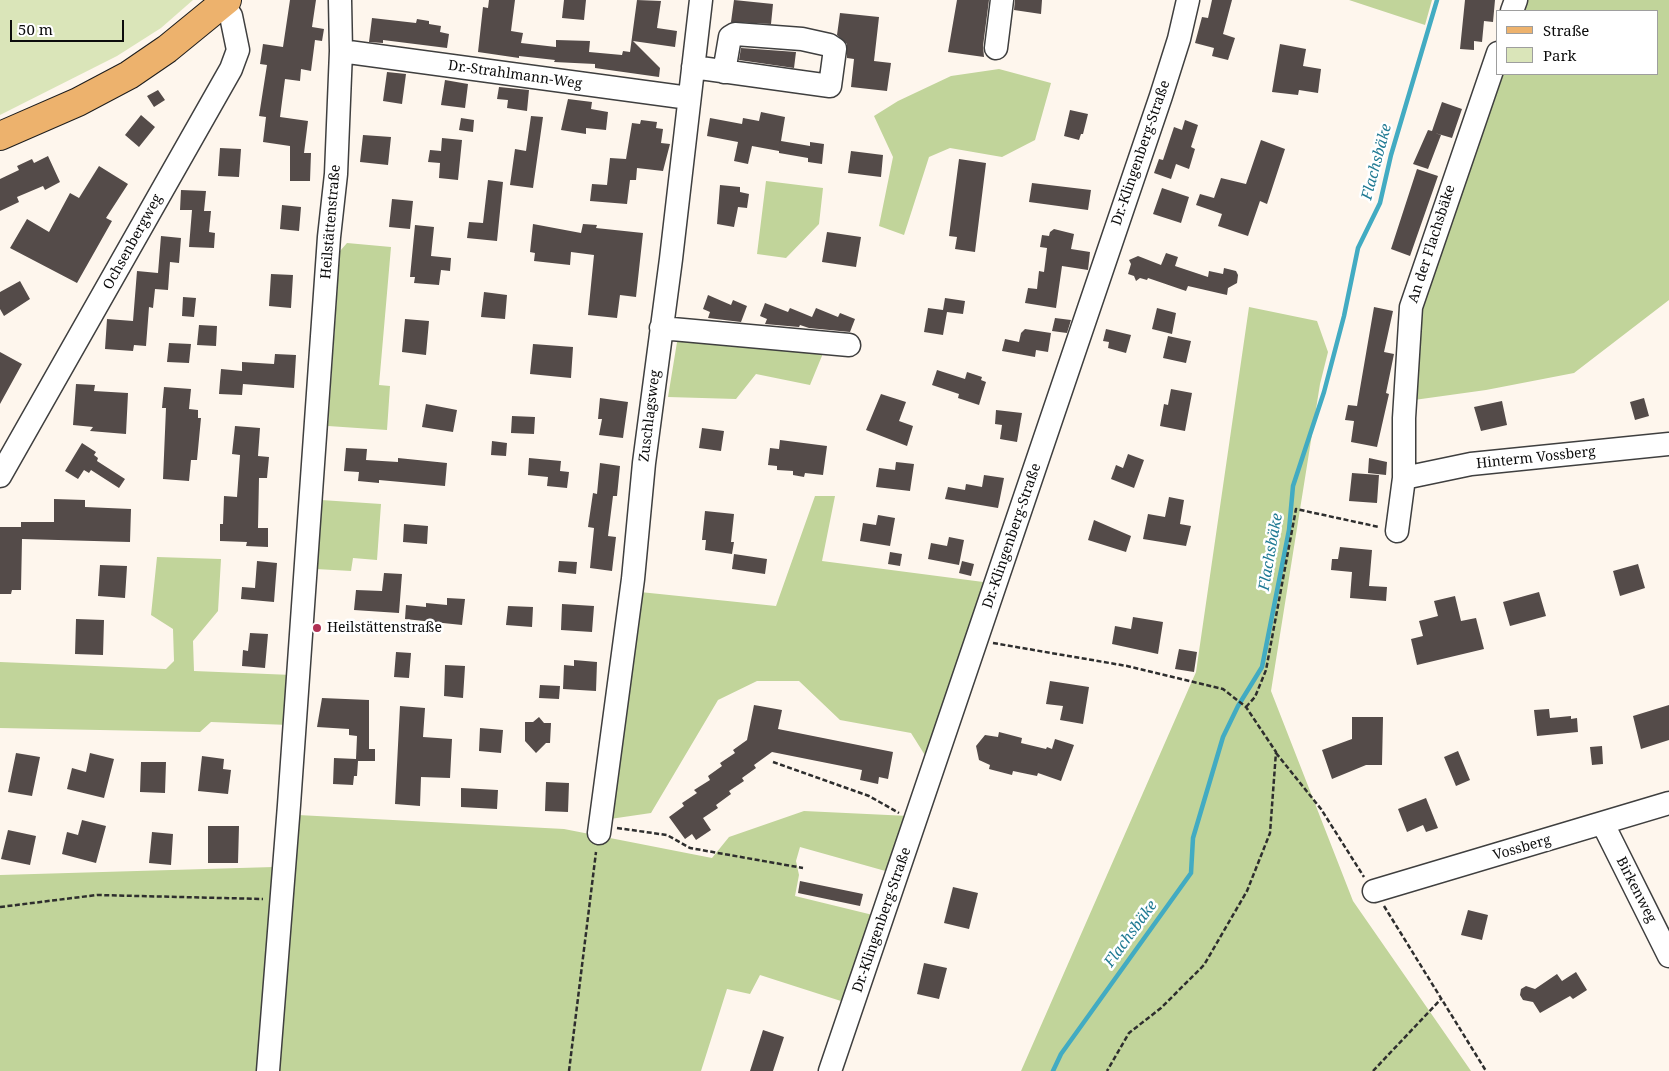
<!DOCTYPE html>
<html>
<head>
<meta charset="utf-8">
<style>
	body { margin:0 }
	#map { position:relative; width:1669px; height:1071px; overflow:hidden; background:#fef6ed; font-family:"Noto Serif",serif }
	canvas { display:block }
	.legend { position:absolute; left:1496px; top:10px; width:162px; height:65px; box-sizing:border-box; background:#fff; border:1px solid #9e9e9e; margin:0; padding:6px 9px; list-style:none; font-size:15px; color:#0c0c0c }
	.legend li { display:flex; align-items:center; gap:10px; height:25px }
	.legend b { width:25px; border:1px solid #9e9e9e }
	.scale { position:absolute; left:10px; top:20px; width:114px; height:22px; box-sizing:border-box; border:2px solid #0c0c0c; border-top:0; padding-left:6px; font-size:15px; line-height:18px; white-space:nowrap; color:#0c0c0c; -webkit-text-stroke:4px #fff; paint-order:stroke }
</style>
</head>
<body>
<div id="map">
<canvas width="1669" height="1071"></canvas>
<ul class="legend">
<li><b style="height:6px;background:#edb26d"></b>Straße</li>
<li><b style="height:14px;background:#dae5b9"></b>Park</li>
</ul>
<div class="scale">50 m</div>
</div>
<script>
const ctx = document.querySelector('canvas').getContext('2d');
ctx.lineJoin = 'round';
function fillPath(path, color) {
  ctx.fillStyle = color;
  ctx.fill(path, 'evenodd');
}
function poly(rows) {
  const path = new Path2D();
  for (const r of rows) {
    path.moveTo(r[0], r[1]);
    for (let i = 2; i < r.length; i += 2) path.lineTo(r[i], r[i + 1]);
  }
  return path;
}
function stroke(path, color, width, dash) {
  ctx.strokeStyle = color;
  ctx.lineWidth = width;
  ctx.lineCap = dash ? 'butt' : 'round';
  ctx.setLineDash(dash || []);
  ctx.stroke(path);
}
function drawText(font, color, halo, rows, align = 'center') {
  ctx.font = font + ' "Noto Serif",serif';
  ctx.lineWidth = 5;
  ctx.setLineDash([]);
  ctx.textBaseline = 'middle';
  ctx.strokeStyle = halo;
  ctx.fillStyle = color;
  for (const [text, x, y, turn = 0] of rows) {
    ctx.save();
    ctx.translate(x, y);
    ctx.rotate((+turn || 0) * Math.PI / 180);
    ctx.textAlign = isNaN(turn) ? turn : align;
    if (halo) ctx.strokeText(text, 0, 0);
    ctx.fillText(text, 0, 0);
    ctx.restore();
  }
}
fillPath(poly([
	[0,0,193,0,161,28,117,56,0,115]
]), '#dae5b9');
fillPath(poly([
	[1349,0,1432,0,1425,25],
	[1523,0,1669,0,1669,300,1574,373,1486,390,1414,400,1418,305,1498,74,1658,74,1658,11,1519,11],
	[999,69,1051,83,1035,140,1002,157,950,148,929,157,904,235,879,226,893,157,874,116,898,101,951,76],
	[766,181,823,188,819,224,786,258,757,254],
	[347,243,391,247,379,385,390,386,387,430,328,426,340,251],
	[1249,307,1317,321,1328,352,1320,384,1271,691,1353,901,1471,1071,1021,1071,1196,672],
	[679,330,826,346,810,385,756,374,736,399,668,397],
	[815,496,835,496,822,561,991,583,928,760,911,733,840,720,799,681,757,681,718,700,651,813,610,819,640,592,776,606],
	[321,500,381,504,377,560,353,558,351,571,316,569],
	[157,557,221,559,218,611,193,641,194,671,292,675,289,725,211,722,200,732,0,728,0,662,166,669,174,661,173,629,151,615],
	[804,811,909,816,889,872,800,847,796,861,799,875,795,896,877,916,844,1002,760,975,750,994,727,989,701,1071,279,1071,298,815,564,829,712,858,729,837],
	[274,867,257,1071,0,1071,0,875]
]), '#c1d49a');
stroke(poly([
	[1053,1071,1061,1054,1191,873,1193,838,1223,737,1238,706,1262,667,1289,530,1293,486,1324,392,1344,316,1358,248,1380,203,1391,155,1437,0]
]), '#42abc2', 4.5);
fillPath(poly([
	[290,0,316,0,312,27,324,29,322,41,315,40,311,71,301,69,300,81,285,79,280,117,308,121,304,153,311,153,310,181,290,181,290,146,263,142,266,117,259,116,267,65,260,64,263,44,283,47],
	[489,0,515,0,511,31,523,33,521,43,556,47,556,40,590,41,589,52,622,55,623,51,630,52,637,0,661,1,657,28,677,31,675,47,633,41,660,68,659,77,602,69,595,68,595,64,554,62,555,60,519,56,519,58,478,52,483,7,488,8],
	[564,0,586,0,584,20,562,18],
	[734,0,773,4,771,24,731,22],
	[957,0,989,0,983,46,984,57,948,52],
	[1015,0,1042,0,1041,14,1014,10],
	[1212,0,1232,0,1223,34,1235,38,1228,60,1212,56,1214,48,1195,43,1202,17,1208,18],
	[1465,0,1495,0,1493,22,1484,21,1482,42,1474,41,1474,50,1460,49],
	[840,13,879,17,874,61,891,63,887,91,851,87,854,59,847,58,847,44,837,35],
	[372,18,416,23,417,19,429,21,429,24,441,26,440,32,449,34,447,48,383,40,383,43,369,42],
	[1280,44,1306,49,1303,66,1321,69,1318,93,1299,90,1298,95,1272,92],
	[741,48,796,52,794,68,739,60],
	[387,72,406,74,402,104,383,101],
	[445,80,468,84,465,108,441,105],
	[499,87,529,90,527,111,507,108,508,100,497,99],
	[158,90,165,100,154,107,147,96],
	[568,99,592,102,591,109,608,112,606,130,586,128,586,134,561,130],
	[1442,102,1462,109,1452,138,1435,133,1441,135,1428,169,1413,164,1428,130,1432,131],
	[1070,110,1088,114,1083,134,1081,134,1079,140,1064,136],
	[761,112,785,117,781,141,810,146,810,142,824,144,822,164,808,162,808,158,779,153,779,151,752,146,748,164,734,161,738,142,707,136,710,118,742,124,743,118,759,121],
	[141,115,155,127,139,147,125,135],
	[531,116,543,117,533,188,510,185,515,149,526,151],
	[461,118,474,120,473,132,459,130],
	[641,120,657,122,656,128,663,129,661,143,670,144,663,171,637,168,636,180,630,180,627,204,590,201,592,184,607,185,610,158,626,159,632,123,640,124],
	[1185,120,1198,125,1191,147,1195,149,1189,169,1176,164,1171,179,1154,173,1159,159,1163,160,1174,127,1182,130],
	[363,135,391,137,388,165,360,162],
	[442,138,462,140,458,180,439,178,440,163,428,162,430,150,441,151],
	[1261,140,1285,149,1267,204,1260,201,1248,236,1218,226,1222,214,1196,205,1200,194,1214,198,1221,178,1246,184],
	[220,148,241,149,239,177,218,176],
	[851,151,883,155,881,177,848,173],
	[48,156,60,182,45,190,43,186,17,197,19,202,0,211,0,179,19,170,17,166,32,159,34,163],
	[959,159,986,163,975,252,955,249,957,237,949,236],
	[99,166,128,184,106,218,112,221,77,283,10,248,27,219,49,232,70,193,79,198],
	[1417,169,1438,176,1410,256,1391,249],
	[488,180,503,182,497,241,467,238,469,222,483,223],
	[1032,183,1091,190,1088,210,1029,202],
	[720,185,740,187,740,192,749,194,747,208,738,207,734,227,717,224],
	[1162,188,1189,197,1181,223,1153,214],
	[181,190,206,191,204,211,211,211,209,232,215,233,214,248,189,247,192,210,180,210],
	[392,199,413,201,410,229,389,227],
	[282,205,301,207,299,231,280,229],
	[533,224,581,233,583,224,597,225,596,228,643,233,636,297,620,295,617,318,588,315,594,255,571,252,570,265,534,261,535,253,530,252],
	[415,225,434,227,431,256,451,258,450,271,441,270,439,285,414,283,415,277,410,277],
	[1054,229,1074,234,1071,249,1090,252,1088,270,1062,266,1056,308,1025,303,1028,288,1037,289,1039,271,1044,272,1047,248,1040,247,1042,235,1049,236,1050,232],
	[827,232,861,237,856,267,822,262],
	[161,236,181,238,179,263,170,262,168,290,155,289,153,308,149,307,146,346,134,345,133,351,105,349,107,319,133,321,137,271,158,273],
	[1166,253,1178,257,1175,266,1208,277,1209,271,1223,274,1224,268,1236,271,1238,275,1237,283,1228,288,1227,295,1188,286,1186,291,1148,278,1147,280,1140,278,1136,281,1134,276,1128,274,1131,264,1129,260,1138,256,1161,265],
	[271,274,293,275,291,308,269,306],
	[20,281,30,299,4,316,0,309,0,292],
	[484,292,507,295,505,319,481,317],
	[708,295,731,305,733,300,747,306,741,322,708,318,710,312,703,309],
	[183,297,196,298,194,317,182,316],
	[945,298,965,301,963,314,947,312,943,335,924,332,928,308,943,310],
	[765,303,788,312,790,308,812,317,816,308,838,317,840,313,855,319,850,332,809,328,800,325,799,327,765,324,767,319,760,316],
	[1374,307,1393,311,1384,352,1394,354,1386,393,1389,394,1377,447,1351,442,1354,421,1345,420,1348,405,1357,406],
	[1157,308,1176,313,1172,334,1152,329],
	[1055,318,1071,320,1067,333,1052,331],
	[405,319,429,321,426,355,402,352],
	[199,325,217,326,216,346,197,345],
	[1025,329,1051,333,1048,352,1036,350,1035,357,1002,351,1005,339,1019,342,1021,333],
	[1106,329,1131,335,1126,353,1108,348,1109,342,1103,341],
	[1168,336,1191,341,1186,363,1163,358],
	[169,343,191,344,189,363,167,362],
	[533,344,573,347,571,378,530,374],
	[0,352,22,364,0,404],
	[275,354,296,355,294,388,243,384,242,395,219,394,221,369,242,371,242,362,274,364],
	[937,370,965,379,967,372,982,377,981,380,986,382,979,405,958,398,959,394,932,385],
	[76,384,95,385,94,391,128,393,126,434,90,431,93,427,73,425],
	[164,387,191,389,189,409,198,410,198,418,201,418,197,460,191,460,189,481,163,479,166,408,162,408],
	[1171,389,1192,393,1185,431,1160,426,1164,404,1168,405],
	[881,394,906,402,899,421,913,426,907,446,866,430],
	[600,398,628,402,623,438,599,435,602,419,598,419],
	[1644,398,1649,416,1635,420,1630,402],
	[1502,401,1507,425,1481,431,1474,407],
	[426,404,457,410,453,432,422,427],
	[996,410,1022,413,1017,442,1000,439,1002,425,995,424],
	[512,416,535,417,534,434,511,433],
	[235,426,260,428,258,456,269,457,267,478,259,478,258,528,268,528,268,547,246,546,247,542,220,541,220,524,223,524,224,496,237,497,240,455,232,454],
	[702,428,724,431,721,451,699,448],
	[780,440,827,446,823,475,805,473,804,477,793,475,793,471,777,470,777,466,768,465,770,448,779,449],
	[492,441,507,443,506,456,491,455],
	[82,443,96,452,94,455,98,458,97,461,125,479,119,488,91,470,89,473,84,470,78,479,65,471],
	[346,448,367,449,366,460,398,462,398,458,447,463,445,486,379,480,379,483,358,481,359,472,344,471],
	[1128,454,1144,460,1134,488,1111,479,1116,465,1123,468],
	[529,458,561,461,560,471,569,472,567,488,547,486,548,477,528,475],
	[1369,458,1387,462,1386,475,1368,473],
	[896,462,914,464,910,491,876,487,879,468,895,470],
	[600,463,620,466,617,496,613,496,608,536,616,537,612,571,590,568,594,528,588,527,593,493,597,494],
	[1352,473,1379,475,1377,503,1349,501],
	[984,475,1004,478,998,508,945,499,948,487,965,490,966,484,982,487],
	[1169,497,1184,500,1180,524,1191,526,1186,546,1143,539,1148,514,1165,517],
	[54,499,85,500,85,507,131,509,130,542,22,539,21,590,12,590,11,594,0,594,0,527,21,527,21,522,54,522],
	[705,511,734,514,731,542,734,542,732,554,705,550,706,540,702,540],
	[878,515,895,518,890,546,860,541,863,523,876,525],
	[1094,520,1131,536,1126,552,1088,540],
	[404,524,428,526,427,544,403,542],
	[949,537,964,540,959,565,928,559,931,543,947,546],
	[1340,547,1372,550,1369,586,1387,587,1386,601,1350,598,1352,572,1331,570,1332,559,1338,559],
	[890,552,902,554,900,566,888,564],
	[734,554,767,559,765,574,732,569],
	[257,561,277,563,274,602,241,599,242,587,255,588],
	[559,561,577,562,576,574,558,572],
	[962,561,974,564,971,576,959,573],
	[1638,564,1645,588,1620,596,1613,571],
	[100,565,127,566,125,598,98,596],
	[384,573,402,574,399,613,354,610,356,590,382,591],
	[1539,592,1546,616,1510,626,1503,602],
	[1455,596,1461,621,1476,618,1484,649,1417,665,1411,639,1423,636,1419,621,1438,616,1434,601],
	[447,598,465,599,462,625,405,619,406,605,426,607,426,603,447,605],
	[562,604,594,606,592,632,561,630],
	[508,606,533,607,532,627,506,625],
	[1133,617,1163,622,1158,654,1112,644,1115,626,1131,629],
	[76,619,104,620,103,655,75,654],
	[250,633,268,634,265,668,242,666,243,650,248,651],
	[1179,649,1197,652,1194,672,1175,669],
	[396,652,411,653,409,678,394,677],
	[574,660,597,662,596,691,563,689,564,665,574,666],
	[445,665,465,666,463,698,444,696],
	[1050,681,1089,687,1083,724,1060,720,1063,706,1046,704],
	[540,685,560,686,559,699,539,698],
	[322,698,369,700,369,749,375,749,375,761,358,761,357,776,354,776,353,785,333,784,334,758,356,759,357,736,349,735,349,729,317,727],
	[754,705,782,710,778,729,893,752,888,779,879,777,878,784,860,780,862,770,772,752,754,765,756,768,742,778,744,781,729,791,731,794,716,805,718,808,703,818,711,830,696,840,692,834,685,839,669,817,684,806,682,803,697,793,694,790,710,780,708,776,722,766,720,763,735,753,733,750,747,740],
	[1669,705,1669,740,1641,749,1633,716],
	[400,706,425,708,423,737,452,739,450,778,421,777,420,806,395,804],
	[1549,709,1550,718,1571,716,1571,719,1577,718,1578,732,1537,736,1534,710],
	[539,717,544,723,551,723,550,743,546,743,536,753,525,741,525,722,533,722],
	[1352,717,1383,717,1382,765,1366,765,1332,779,1322,750,1352,739],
	[480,728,503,730,501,753,479,751],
	[999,732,1022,738,1021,743,1046,749,1047,747,1052,749,1055,739,1074,745,1061,781,1038,773,1037,776,1013,771,1012,775,989,769,990,765,979,760,976,746,985,735,998,737],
	[1602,746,1603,764,1592,765,1590,747],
	[1458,751,1470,780,1456,786,1444,757],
	[16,753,40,757,32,796,8,792],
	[90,753,114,759,104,798,67,789,72,768,86,772],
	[202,756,224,759,223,769,231,770,228,794,198,791],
	[141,762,166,762,165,793,140,792],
	[546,782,569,783,568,812,545,811],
	[461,788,498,790,497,809,461,807],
	[1426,798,1438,828,1426,832,1423,825,1407,832,1398,809],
	[82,820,106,826,96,863,62,854,67,832,78,835],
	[208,826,239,826,238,863,208,863],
	[8,830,36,836,30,865,1,859],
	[152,832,173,834,171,865,149,863],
	[800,881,863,894,860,906,798,893],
	[953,887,978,893,969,929,944,923],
	[1468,910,1488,915,1482,940,1461,935],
	[924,963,947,968,939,999,917,994],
	[1576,972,1587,990,1573,999,1570,996,1540,1013,1533,1002,1523,1000,1520,995,1521,989,1526,986,1535,989,1557,974,1562,981],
	[763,1030,784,1037,773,1071,750,1071]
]), '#544b49');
const minor = poly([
	[1512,11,1516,0],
	[996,48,1002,0],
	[341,51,689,98],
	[693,67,830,86,835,49,829,45,802,39,735,34,730,37,724,72],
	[661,328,849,345],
	[0,476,231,69,238,50,231,16,223,4],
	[1404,478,1471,464,1669,444],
	[1397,531,1404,478,1404,418,1411,307,1498,53],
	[1603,824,1669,956],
	[599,833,633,579,644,463,671,259,701,0],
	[1374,891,1669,803],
	[268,1071,289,805,329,237,336,174,341,51,340,0],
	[830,1071,1161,96,1179,39,1188,0]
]);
const major = poly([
	[0,136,78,102,129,75,167,49,227,0]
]);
stroke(minor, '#3f3f3f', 25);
stroke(major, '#1d1d1d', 30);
stroke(poly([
	[993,643,1127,666,1223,689,1246,707,1276,752,1270,833,1247,891,1204,965,1161,1008,1129,1033,1107,1071],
	[1246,707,1255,697,1266,670,1296,509,1379,527],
	[1276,753,1321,809,1364,877],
	[773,762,869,796,899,813],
	[617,828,667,835,690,848,803,868],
	[1384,906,1486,1071],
	[0,907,97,895,263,899],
	[569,1071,596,852],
	[1373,1071,1442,998]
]), '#2e2e2e', 2.5, [5, 2.5]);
stroke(minor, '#fff', 22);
stroke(major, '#edb26d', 28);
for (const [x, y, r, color] of [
	[317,628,5,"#b03052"]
]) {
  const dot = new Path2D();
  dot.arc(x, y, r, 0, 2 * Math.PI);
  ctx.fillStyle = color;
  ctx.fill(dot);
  stroke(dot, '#fff', 2);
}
drawText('14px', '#0c0c0c', '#fff', [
	["Dr.-Strahlmann-Weg",515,75,8],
	["Dr.-Klingenberg-Straße",1141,153,-71],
	["Heilstättenstraße",331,222,-85],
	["Ochsenbergweg",133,242,-61],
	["An der Flachsbäke",1432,244,-72],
	["Zuschlagsweg",650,416,-83],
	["Hinterm Vossberg",1536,458,-6],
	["Dr.-Klingenberg-Straße",1012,536,-71],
	["Vossberg",1522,848,-16],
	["Birkenweg",1636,890,63],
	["Dr.-Klingenberg-Straße",882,920,-71]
]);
drawText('14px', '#0c0c0c', '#fff', [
	["Heilstättenstraße",327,628]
], 'left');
drawText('italic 15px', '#207a93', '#fff', [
	["Flachsbäke",1377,162,-75],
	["Flachsbäke",1271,552,-80],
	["Flachsbäke",1131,934,-54]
]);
</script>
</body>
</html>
